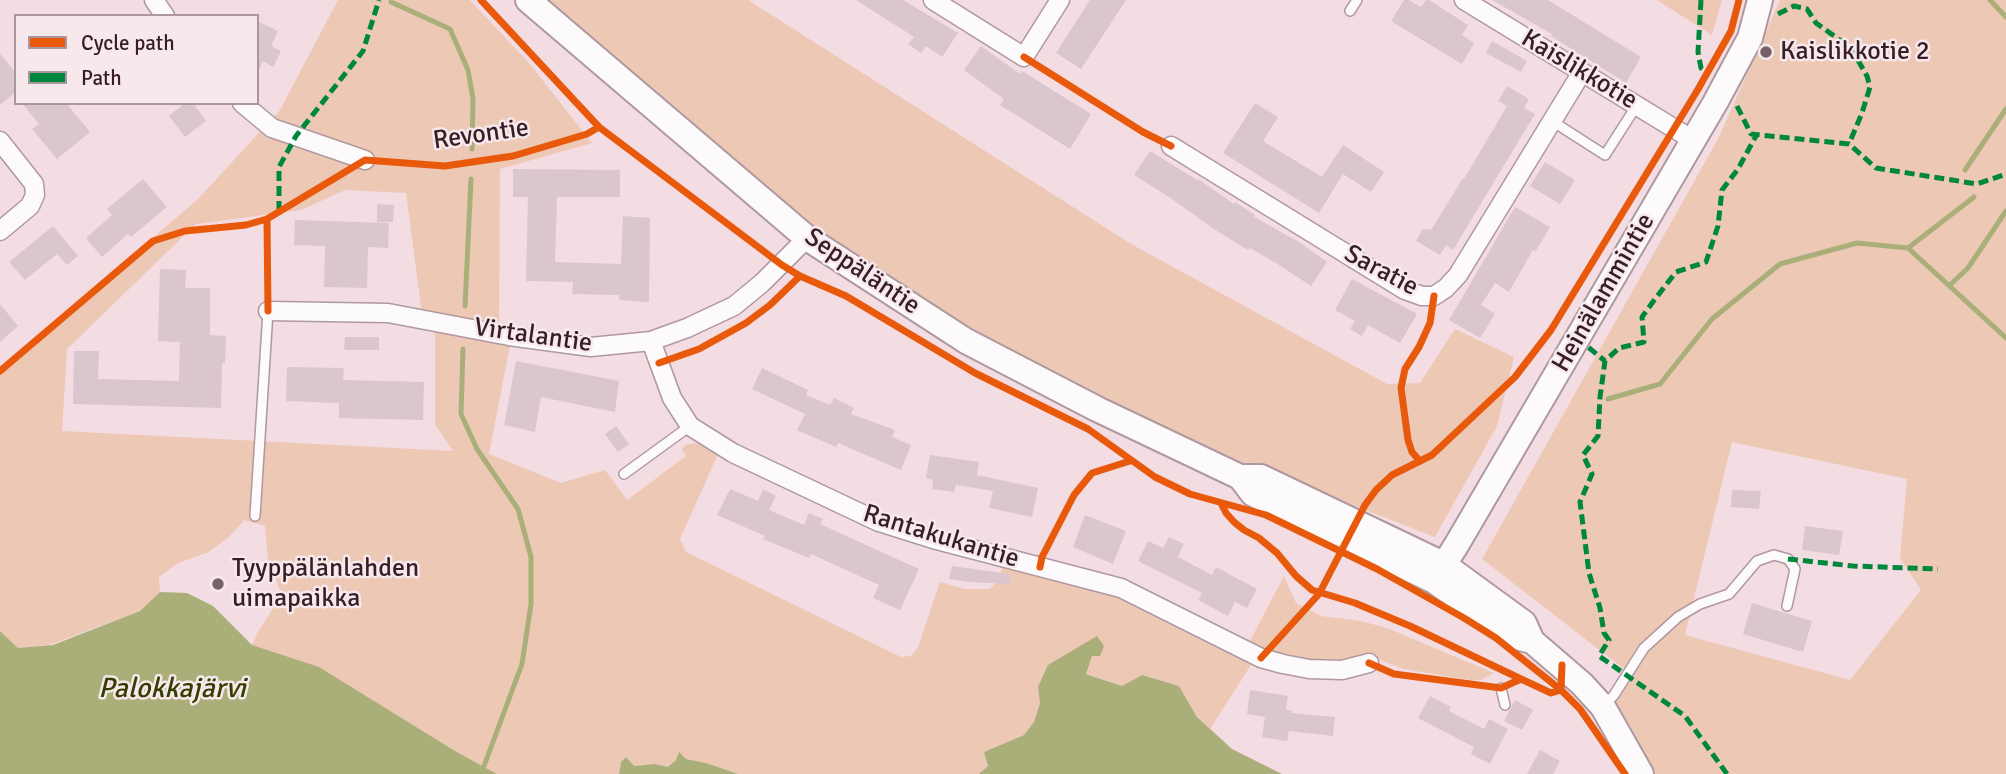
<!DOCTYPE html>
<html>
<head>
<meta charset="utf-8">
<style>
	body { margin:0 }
	#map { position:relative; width:2006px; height:774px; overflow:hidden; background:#f3dce2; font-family:Signika,sans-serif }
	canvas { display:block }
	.legend { position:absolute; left:14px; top:14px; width:245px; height:91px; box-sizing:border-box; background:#f7e8ec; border:2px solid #aa979d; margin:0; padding:9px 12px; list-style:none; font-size:21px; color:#371e26 }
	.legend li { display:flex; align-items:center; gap:14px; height:35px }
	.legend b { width:35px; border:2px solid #aa979d }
</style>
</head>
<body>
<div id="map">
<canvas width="2006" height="774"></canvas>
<ul class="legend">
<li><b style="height:9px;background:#e8590c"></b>Cycle path</li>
<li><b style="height:9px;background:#00873e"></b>Path</li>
</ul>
</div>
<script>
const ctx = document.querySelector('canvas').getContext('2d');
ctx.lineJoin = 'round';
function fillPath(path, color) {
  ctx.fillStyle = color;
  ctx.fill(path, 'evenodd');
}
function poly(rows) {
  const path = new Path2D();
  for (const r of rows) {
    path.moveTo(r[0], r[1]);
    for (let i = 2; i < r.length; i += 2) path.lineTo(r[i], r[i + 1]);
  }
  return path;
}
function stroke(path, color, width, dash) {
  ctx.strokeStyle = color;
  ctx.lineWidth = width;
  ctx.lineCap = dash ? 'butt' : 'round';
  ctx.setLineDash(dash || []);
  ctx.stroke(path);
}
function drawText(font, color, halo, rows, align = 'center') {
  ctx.font = font + ' Signika,sans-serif';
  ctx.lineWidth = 5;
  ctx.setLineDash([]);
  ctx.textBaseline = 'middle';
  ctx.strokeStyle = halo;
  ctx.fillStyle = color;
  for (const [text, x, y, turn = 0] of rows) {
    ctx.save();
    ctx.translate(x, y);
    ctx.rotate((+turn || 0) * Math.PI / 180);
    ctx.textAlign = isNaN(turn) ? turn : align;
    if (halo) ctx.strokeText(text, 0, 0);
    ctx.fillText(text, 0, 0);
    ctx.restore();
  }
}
fillPath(poly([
	[338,0,470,0,529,63,592,143,500,169,499,331,422,314,406,193,345,190,301,210,196,224,67,349,62,431,453,451,435,424,435,325,511,340,489,454,561,483,605,470,627,500,686,456,682,450,685,445,694,443,699,444,718,454,680,539,686,552,901,657,911,656,918,647,940,582,965,589,990,589,999,579,1003,565,1117,597,1242,656,1284,576,1296,603,1321,616,1361,621,1387,628,1494,673,1481,680,1471,680,1403,669,1363,653,1333,666,1270,656,1251,665,1210,729,1197,716,1179,686,1142,675,1122,686,1085,673,1092,656,1103,646,1038,687,1040,703,1034,722,1024,735,984,752,988,766,979,774,738,774,706,763,686,759,676,760,668,768,655,764,634,766,621,762,619,774,497,774,276,654,252,645,258,632,271,612,280,590,268,560,265,526,244,520,230,536,209,552,178,563,159,577,160,592,140,611,49,645,18,648,0,631,0,370,198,199,280,110],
	[549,0,748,0,1131,244,1387,384,1420,383,1455,329,1514,357,1497,426,1435,537,1175,436,1019,361,883,282,795,215],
	[1657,0,1722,0,1712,35],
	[1780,0,2006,0,2006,774,1654,774,1611,707,1633,676,1482,559,1718,139],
	[1732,442,1907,479,1900,558,1921,590,1850,680,1685,635]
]), '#edc8b5');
fillPath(poly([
	[160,592,187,593,213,606,252,645,319,667,455,751,497,774,0,774,0,631,18,648,53,645,140,611],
	[1097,636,1104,646,1100,656,1092,656,1086,674,1122,686,1142,675,1179,686,1197,717,1232,749,1282,774,979,774,988,766,984,752,1024,735,1034,722,1040,703,1038,687,1048,665],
	[679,752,686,759,706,763,738,774,619,774,621,762,626,757,634,766,655,764,668,767,676,760]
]), '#aaaf7a');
stroke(poly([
	[1990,0,2006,17],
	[391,2,450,29,468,70,473,99,472,149],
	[1965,170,2006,109],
	[1908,248,1974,197],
	[1950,285,1968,268,2006,211],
	[465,306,471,179],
	[463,349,461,414,477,449,518,509,531,557,531,604,522,664,484,766],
	[1608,399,1660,384,1712,319,1780,264,1857,243,1908,248,2006,338]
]), '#aaaf7a', 5);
fillPath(poly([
	[856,0,903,0,958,33,942,57,926,46,921,53,908,44,914,37],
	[1090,0,1126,0,1081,69,1056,53],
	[1404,0,1409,0,1421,7,1426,0,1429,0,1468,25,1462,35,1474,43,1462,64,1391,21],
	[1492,0,1548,0,1641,57,1626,83,1551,36,1552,34],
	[257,21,278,31,271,46,281,51,273,67,263,61,257,73],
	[1492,41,1527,61,1521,72,1486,53],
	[981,46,1020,74,1022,71,1091,114,1070,149,1000,105,1004,99,964,70],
	[0,54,16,73,16,92,0,105],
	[1507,86,1529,99,1524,108,1535,114,1453,250,1446,245,1440,255,1416,241,1423,229,1431,230,1463,178,1464,179,1507,106,1498,101],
	[22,103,66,103,90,132,57,159,32,129,39,124],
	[185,103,193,103,206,121,185,137,169,116],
	[1255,103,1278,117,1263,141,1322,177,1343,145,1384,172,1371,192,1343,174,1319,213,1223,153],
	[1150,151,1197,180,1198,179,1234,204,1235,202,1255,215,1254,217,1299,242,1327,262,1311,286,1276,263,1250,248,1248,250,1217,231,1169,197,1134,175],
	[1545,162,1575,180,1560,204,1530,186],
	[513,169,620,170,620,197,557,197,555,262,621,264,623,216,650,218,649,302,619,300,619,295,572,294,573,282,526,281,528,197,513,197],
	[143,179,167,207,131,237,128,234,102,257,86,238,112,215,107,209],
	[377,204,394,205,393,222,377,222],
	[1515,207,1550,227,1536,251,1533,250,1509,292,1495,283,1481,305,1495,314,1480,338,1449,320],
	[295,220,389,223,388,248,368,247,367,288,324,287,325,246,294,245],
	[53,226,78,256,67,265,57,254,25,280,9,262],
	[160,269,186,270,185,288,210,288,210,335,226,336,225,363,222,363,221,408,73,404,74,351,99,351,98,379,179,381,180,342,158,341],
	[1352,279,1417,314,1400,343,1368,325,1362,336,1350,329,1355,321,1335,310],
	[0,304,18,326,0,342],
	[345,337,379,337,379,350,344,350],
	[516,361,619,381,615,412,541,397,535,432,504,425],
	[287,367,344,368,343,380,424,382,423,420,339,418,339,403,286,401],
	[762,368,808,390,806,395,830,405,834,398,854,408,851,414,895,430,892,437,911,445,901,470,838,443,836,447,797,430,805,414,752,389],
	[616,426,629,444,618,452,605,434],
	[930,455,979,462,977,475,1038,488,1032,517,989,508,993,491,956,485,954,492,932,489,933,480,926,478],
	[730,489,758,501,763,489,776,496,769,510,804,525,809,513,823,519,820,524,919,569,900,610,873,598,879,585,811,554,809,558,763,539,765,536,717,515],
	[1732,490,1761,491,1759,509,1731,507],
	[1085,515,1126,531,1113,564,1073,547],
	[1805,526,1843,531,1839,555,1802,550],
	[1169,537,1184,544,1178,557,1212,575,1216,567,1257,589,1247,608,1235,602,1228,616,1198,600,1202,593,1138,561,1148,541,1163,548],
	[952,566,1010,574,1009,584,969,582,949,579],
	[1752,603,1812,621,1803,652,1743,634],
	[1250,690,1288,696,1286,710,1292,710,1291,713,1335,717,1333,736,1289,731,1287,741,1262,737,1265,717,1247,714],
	[1430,696,1451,707,1449,711,1484,729,1489,719,1508,729,1490,764,1471,754,1474,747,1418,718],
	[1515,700,1533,710,1522,730,1504,721],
	[1540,750,1560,761,1553,774,1527,774]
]), '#dbc6d0');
const lane = poly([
	[1350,11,1357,0],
	[1552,121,1605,155,1637,105],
	[624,474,690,426],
	[255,516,268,311],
	[1501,688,1505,705],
	[1604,706,1614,695,1644,648,1678,617,1700,604,1729,594,1757,561,1774,555,1788,559,1795,569,1787,606]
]);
const street = poly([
	[154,0,165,16],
	[933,0,1024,57,1060,0],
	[1464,0,1693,140],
	[242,103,272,128,365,160],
	[0,141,34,184,35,195,30,206,0,231],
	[1171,146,1405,290,1422,296,1434,296,1446,288,1458,275,1582,72],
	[268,311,388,313,509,336,591,347,651,341,687,328,734,306,762,283,807,238],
	[651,341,672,398,690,426,733,453,879,522,933,539,1121,588,1261,658,1283,664,1309,669,1342,670,1369,663]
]);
const secondary = poly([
	[528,0,807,238,966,341,1097,409,1240,477,1261,477,1443,564,1524,623,1532,641,1582,684,1603,707,1641,774],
	[1240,477,1253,494,1434,581,1512,636,1532,641],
	[1434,581,1457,544,1715,103,1750,38,1760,0]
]);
stroke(lane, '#af99a0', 12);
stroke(street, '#af99a0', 21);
stroke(secondary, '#af99a0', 28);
stroke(lane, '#fdfafb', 9);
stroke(street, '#fdfafb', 18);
stroke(secondary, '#fdfafb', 24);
stroke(poly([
	[1701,0,1698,52,1701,68,1707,73],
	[1778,14,1794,6,1807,9,1816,23,1851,48,1867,76,1870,87,1862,113,1849,144],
	[1737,106,1751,134,1849,144,1876,168,1977,184,2006,174],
	[279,211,279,167,296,136,363,51,379,0],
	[1577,338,1605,361],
	[1788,559,1853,566,1938,569],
	[1727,774,1685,716,1599,656,1609,640,1604,633,1600,608,1589,573,1580,502,1592,474,1583,455,1598,436,1600,397,1605,361,1619,348,1644,342,1642,317,1655,299,1676,272,1706,262,1718,226,1722,190,1738,169,1757,134]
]), '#00873e', 5, [10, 5]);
stroke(poly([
	[481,0,599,127,782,265,800,276,846,296,975,373,1088,429,1155,477,1190,494,1266,515,1377,569,1464,618,1496,638,1561,690,1580,709,1625,774],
	[1024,57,1143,132,1171,146],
	[267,219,268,311],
	[659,363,699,349,746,323,770,305,800,276],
	[0,371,153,241,185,231,246,225,267,219,365,160,445,166,513,156,587,134,599,127],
	[1419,460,1412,452,1408,440,1401,388,1405,369,1419,347,1430,323,1434,296],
	[1221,503,1226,513,1234,522,1244,530,1259,538,1277,553,1296,576,1312,590,1355,603,1410,626,1521,679],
	[1040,567,1042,557,1074,495,1092,473,1130,461],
	[1261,658,1319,594,1365,505,1376,490,1392,475,1432,455,1515,377,1551,330,1697,91,1731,31,1739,0],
	[1369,663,1394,674,1501,688,1521,679,1551,693,1561,690,1562,665]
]), '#e8590c', 7);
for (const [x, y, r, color] of [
	[1766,52,7,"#796068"],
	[218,584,7,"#796068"]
]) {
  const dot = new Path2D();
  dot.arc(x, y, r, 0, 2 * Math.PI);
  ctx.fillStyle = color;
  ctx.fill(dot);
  stroke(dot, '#f7e8ec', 2.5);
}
drawText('26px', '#371e26', '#f7e8ec', [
	["Kaislikkotie 2",1780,52],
	["Tyyppälänlahden",232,569],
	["uimapaikka",232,599]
], 'left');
drawText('26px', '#371e26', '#f7e8ec', [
	["Kaislikkotie",1579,70,31],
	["Revontie",481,135,-8],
	["Saratie",1381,271,28],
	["Seppäläntie",862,272,34],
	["Heinälammintie",1604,293,-60],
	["Virtalantie",533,336,8],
	["Rantakukantie",941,537,17]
]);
drawText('italic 28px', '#343e00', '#f7e8ec', [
	["Palokkajärvi",172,690]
]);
</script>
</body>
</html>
